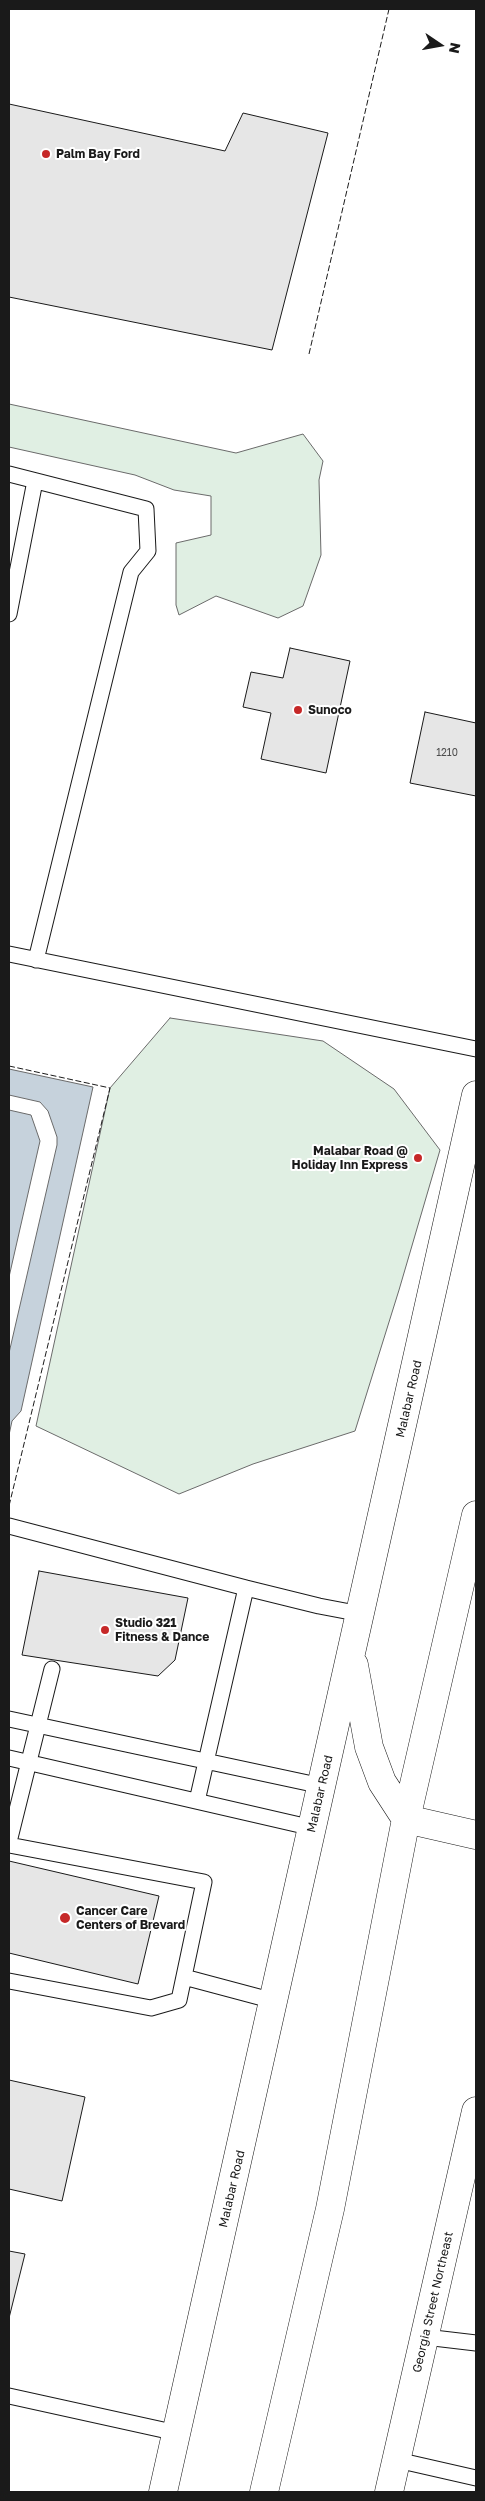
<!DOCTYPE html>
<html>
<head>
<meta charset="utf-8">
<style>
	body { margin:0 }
	#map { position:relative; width:485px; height:2501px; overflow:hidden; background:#fff; font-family:"Golos Text",sans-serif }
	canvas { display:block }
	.frame { position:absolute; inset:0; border:10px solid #1a1a1a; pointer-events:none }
	.north { position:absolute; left:415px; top:20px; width:50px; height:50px; -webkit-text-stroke:4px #fff; paint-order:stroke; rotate:102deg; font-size:14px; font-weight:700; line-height:20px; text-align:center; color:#1a1a1a }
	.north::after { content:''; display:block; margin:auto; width:18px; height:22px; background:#1a1a1a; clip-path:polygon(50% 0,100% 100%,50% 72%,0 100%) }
</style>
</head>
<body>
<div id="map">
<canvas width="485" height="2501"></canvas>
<div class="frame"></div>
<div class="north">N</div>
</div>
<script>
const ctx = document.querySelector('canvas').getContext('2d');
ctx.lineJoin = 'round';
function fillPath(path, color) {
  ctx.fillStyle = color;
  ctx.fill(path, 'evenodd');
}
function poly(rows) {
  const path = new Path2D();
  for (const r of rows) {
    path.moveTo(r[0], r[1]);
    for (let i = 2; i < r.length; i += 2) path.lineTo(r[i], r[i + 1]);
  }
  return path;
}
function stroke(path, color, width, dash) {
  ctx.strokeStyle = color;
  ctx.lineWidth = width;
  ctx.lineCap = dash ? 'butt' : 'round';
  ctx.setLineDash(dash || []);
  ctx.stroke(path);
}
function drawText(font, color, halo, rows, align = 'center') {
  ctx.font = font + ' "Golos Text",sans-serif';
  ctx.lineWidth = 4;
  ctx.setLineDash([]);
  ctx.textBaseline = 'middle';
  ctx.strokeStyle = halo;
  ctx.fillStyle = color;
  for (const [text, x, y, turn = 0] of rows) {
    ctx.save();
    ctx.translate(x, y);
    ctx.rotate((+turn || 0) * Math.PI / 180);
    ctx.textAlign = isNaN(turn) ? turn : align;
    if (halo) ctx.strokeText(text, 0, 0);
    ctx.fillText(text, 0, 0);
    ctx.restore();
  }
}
const green = poly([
	[9,404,236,453,303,434,323,461,319,480,321,555,303,606,278,618,216,596,179,615,176,605,176,543,211,535,211,496,174,490,135,475,9,447,9,404],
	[170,1018,323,1041,394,1089,440,1150,399,1290,355,1431,253,1464,179,1494,36,1426,110,1088,170,1018]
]);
fillPath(green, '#e0efe3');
stroke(green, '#6a6a6a', 1);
const water = poly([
	[9,1069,93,1087,21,1411,12,1421,9,1435,9,1353,57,1145,57,1137,48,1111,40,1102,9,1095,9,1069],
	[9,1110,31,1115,40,1141,9,1277,9,1110]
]);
fillPath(water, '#c6d2dc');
stroke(water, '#6a6a6a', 1);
const building = poly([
	[9,104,225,151,243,113,328,133,272,350,9,297,9,104],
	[290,648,350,661,326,773,261,759,271,713,243,707,251,672,283,678,290,648],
	[425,712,476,723,476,796,410,783,425,712],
	[39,1571,188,1598,175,1660,158,1676,22,1655,39,1571],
	[9,1861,159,1896,138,1984,9,1953,9,1861],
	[9,2080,85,2097,62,2201,9,2189,9,2080],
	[9,2251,25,2254,9,2318,9,2251]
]);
fillPath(building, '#e6e6e6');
stroke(building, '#1a1a1a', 1);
const service = poly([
	[9,474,146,509,148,551,131,572,36,960],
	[9,614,35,481],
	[9,954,476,1049],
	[9,1526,246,1588],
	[9,1719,322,1786],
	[9,1758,313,1828],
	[197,1801,246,1588,319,1606,361,1614],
	[9,1842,52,1669],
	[9,1845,204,1882,179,2000,151,2008,9,1981],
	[184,1977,274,2001],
	[425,2337,476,2343],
	[9,2396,177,2433],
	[397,2460,476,2478]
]);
const minor = poly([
	[406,1819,476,1835],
	[389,2492,476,2111]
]);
const primary = poly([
	[354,1665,369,1747,382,1782,406,1819],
	[163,2492,476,1095],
	[264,2492,330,2209,406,1819,476,1515]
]);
stroke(service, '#1a1a1a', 17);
stroke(minor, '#1a1a1a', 29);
stroke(primary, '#1a1a1a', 29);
stroke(service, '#fff', 15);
stroke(minor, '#fff', 28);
stroke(primary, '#fff', 28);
stroke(poly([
	[309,354,389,9],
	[9,1066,110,1088,9,1506]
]), '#1a1a1a', 1, [6, 2.5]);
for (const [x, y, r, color] of [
	[46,154,5,"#c62828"],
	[298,710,5,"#c62828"],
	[418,1158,5,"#c62828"],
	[105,1630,5,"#c62828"],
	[65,1918,6,"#c62828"]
]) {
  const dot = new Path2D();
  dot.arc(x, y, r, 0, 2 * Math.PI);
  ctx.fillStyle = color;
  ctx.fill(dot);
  stroke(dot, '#fff', 2);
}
drawText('10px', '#4d4d4d', null, [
	["1210",447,753]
]);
drawText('bold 12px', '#1a1a1a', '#fff', [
	["Palm Bay Ford",56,154],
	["Sunoco",308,710],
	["Malabar Road @",408,1151,"right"],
	["Holiday Inn Express",408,1165,"right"],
	["Studio 321",115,1623],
	["Fitness & Dance",115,1637],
	["Cancer Care",76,1911],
	["Centers of Brevard",76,1925]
], 'left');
drawText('12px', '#1a1a1a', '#fff', [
	["Malabar Road",409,1399,-77],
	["Malabar Road",320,1794,-77],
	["Malabar Road",232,2189,-77],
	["Georgia Street Northeast",433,2302,-77]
]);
</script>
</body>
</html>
